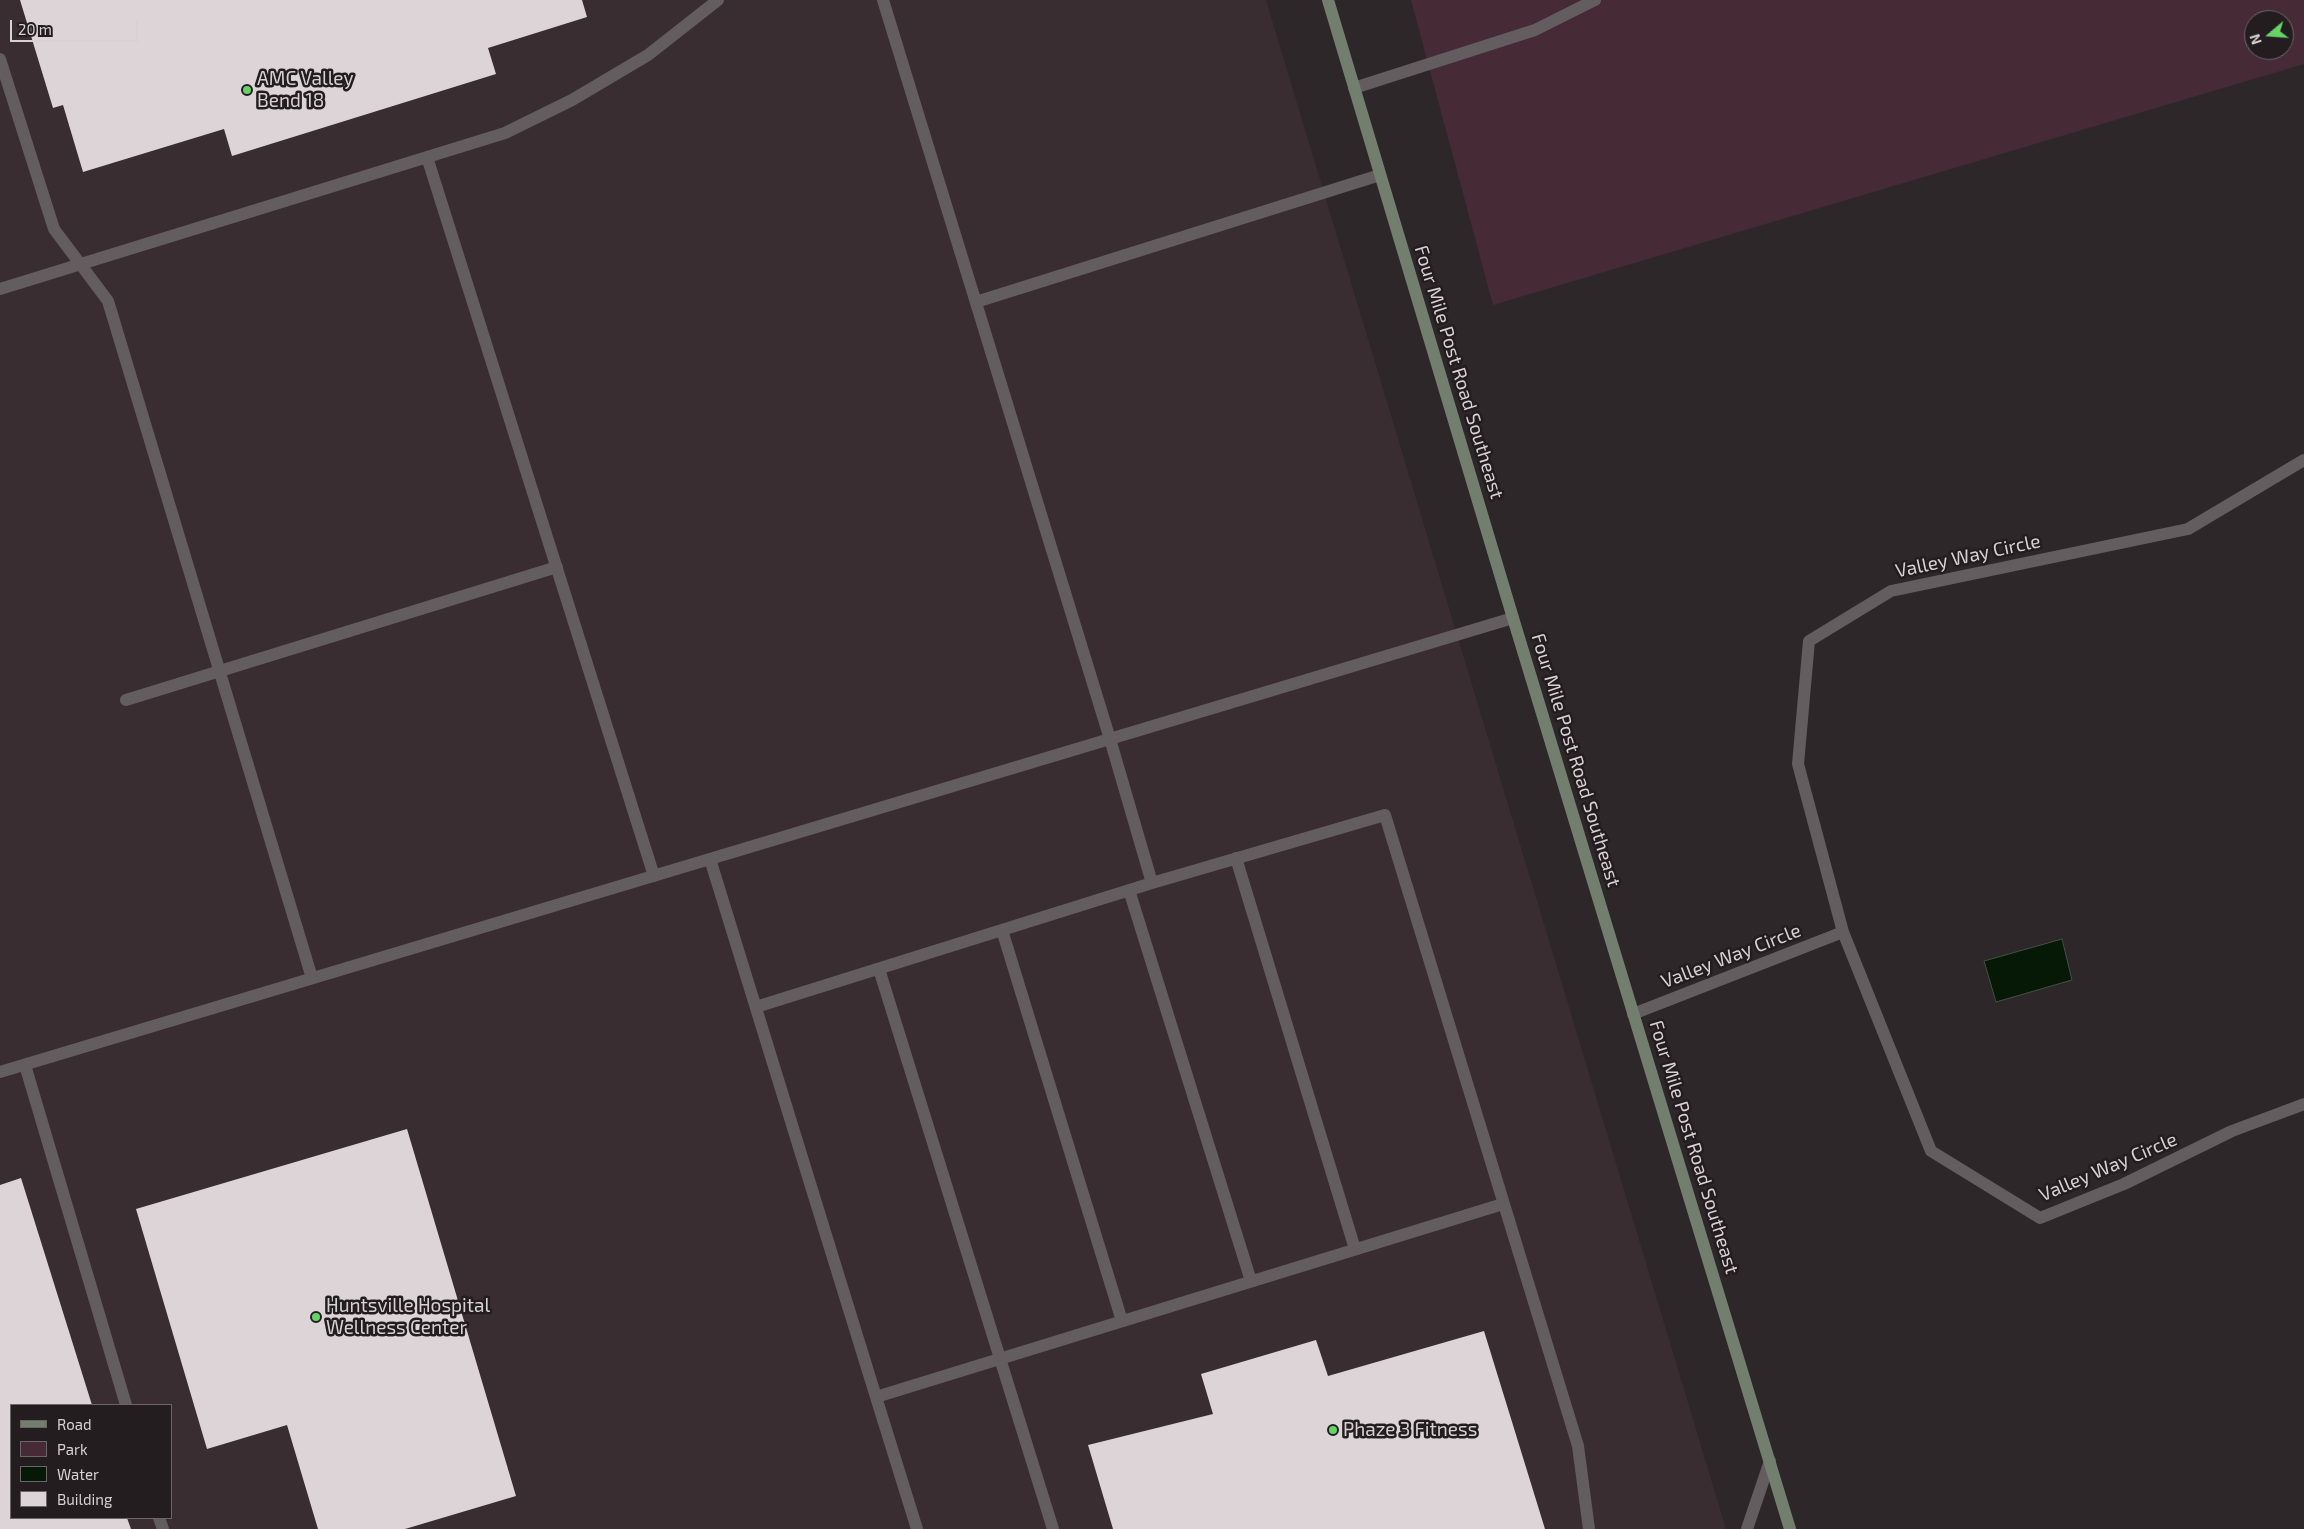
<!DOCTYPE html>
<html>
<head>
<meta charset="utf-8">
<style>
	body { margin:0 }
	#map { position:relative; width:2304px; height:1529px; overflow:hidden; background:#2d2729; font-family:"Exo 2",sans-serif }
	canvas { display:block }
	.legend { position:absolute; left:10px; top:1404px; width:162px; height:115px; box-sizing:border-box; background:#241d20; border:1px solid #6b6568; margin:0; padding:6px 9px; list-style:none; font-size:15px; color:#d6d1d3 }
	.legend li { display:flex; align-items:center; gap:10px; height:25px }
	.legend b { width:25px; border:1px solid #6b6568 }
	.north { position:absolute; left:2244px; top:10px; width:50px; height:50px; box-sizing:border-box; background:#241d20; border:1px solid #6b6568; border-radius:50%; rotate:252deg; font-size:14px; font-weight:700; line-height:20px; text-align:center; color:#d6d1d3 }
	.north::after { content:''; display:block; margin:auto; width:18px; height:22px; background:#65d467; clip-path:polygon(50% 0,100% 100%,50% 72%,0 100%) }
	.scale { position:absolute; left:10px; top:20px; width:128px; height:22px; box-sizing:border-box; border:2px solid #d6d1d3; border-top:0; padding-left:6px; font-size:15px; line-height:18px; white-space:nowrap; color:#d6d1d3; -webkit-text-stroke:4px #241d20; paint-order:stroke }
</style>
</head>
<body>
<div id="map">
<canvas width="2304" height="1529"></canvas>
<ul class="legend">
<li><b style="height:6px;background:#727f6e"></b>Road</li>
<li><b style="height:14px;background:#462b36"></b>Park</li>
<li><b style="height:14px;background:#061906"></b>Water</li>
<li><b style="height:14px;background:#dcd4d7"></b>Building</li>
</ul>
<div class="north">N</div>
<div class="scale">20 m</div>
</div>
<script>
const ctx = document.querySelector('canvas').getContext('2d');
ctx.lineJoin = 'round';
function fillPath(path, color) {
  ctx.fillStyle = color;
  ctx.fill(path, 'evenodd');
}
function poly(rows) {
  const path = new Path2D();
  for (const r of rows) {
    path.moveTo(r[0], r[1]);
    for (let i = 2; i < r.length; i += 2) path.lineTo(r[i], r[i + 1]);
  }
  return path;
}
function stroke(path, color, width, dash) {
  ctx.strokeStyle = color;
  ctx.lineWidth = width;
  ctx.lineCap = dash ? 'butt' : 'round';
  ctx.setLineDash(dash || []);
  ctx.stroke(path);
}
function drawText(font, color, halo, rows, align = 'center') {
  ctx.font = font + ' "Exo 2",sans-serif';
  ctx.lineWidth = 5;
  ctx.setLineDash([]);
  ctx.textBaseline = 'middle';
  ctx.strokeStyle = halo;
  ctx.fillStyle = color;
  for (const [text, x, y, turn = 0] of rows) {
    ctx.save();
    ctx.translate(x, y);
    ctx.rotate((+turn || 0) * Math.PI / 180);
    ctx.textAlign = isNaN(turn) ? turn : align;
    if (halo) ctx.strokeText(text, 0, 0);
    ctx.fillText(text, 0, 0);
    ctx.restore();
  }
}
fillPath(poly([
	[0,0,1266,0,1726,1529,0,1529],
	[11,1405,171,1405,171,1518,11,1518]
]), '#3a2d32');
fillPath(poly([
	[1411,0,2304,0,2304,64,1493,305],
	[2254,20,2284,20,2284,50,2254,50]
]), '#462b36');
const water = poly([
	[2062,939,2072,980,1996,1002,1984,961,2062,939]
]);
fillPath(water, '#061906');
stroke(water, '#445044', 1);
fillPath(poly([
	[20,0,582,0,587,17,488,48,496,74,232,156,224,129,83,172,63,105,53,108],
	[407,1129,516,1496,405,1529,318,1529,287,1425,207,1449,136,1209],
	[21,1178,92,1405,11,1405,11,1518,127,1518,131,1529,0,1529,0,1185],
	[1484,1331,1545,1529,1113,1529,1088,1445,1213,1414,1201,1374,1316,1340,1328,1376]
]), '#dcd4d7');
stroke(poly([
	[883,0,1110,739,1152,883,1385,815,1578,1446,1589,1529],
	[0,59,54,229,108,301,312,978],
	[1354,88,1535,30,1595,0],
	[427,157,654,876],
	[0,289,505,133,572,100,648,55,718,0],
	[976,302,1380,175],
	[126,700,557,567],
	[1236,858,1355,1249],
	[710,859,876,1397,1503,1204],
	[1129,890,1251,1281],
	[1002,930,1122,1321],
	[879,969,1053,1529],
	[756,1007,1152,883],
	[25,1065,126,1405],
	[0,1072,1513,618],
	[876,1397,917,1529],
	[159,1518,163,1529],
	[1747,1529,1770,1461]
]), '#645d5f', 12);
stroke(poly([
	[2304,460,2188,529,1891,591,1809,641,1798,764,1843,932,1931,1151,2040,1218,2124,1184,2232,1131,2304,1104],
	[1633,1014,1843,932]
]), '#645d5f', 12);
stroke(poly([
	[1328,0,1513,618,1790,1529]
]), '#727f6e', 12);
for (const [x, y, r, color] of [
	[247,90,5,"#65d467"],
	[316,1317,5,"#65d467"],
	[1333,1430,5,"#65d467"]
]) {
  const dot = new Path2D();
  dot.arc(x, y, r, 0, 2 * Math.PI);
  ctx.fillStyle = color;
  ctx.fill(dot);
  stroke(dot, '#241d20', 2);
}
drawText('19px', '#d6d1d3', '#241d20', [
	["AMC Valley",257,79],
	["Bend 18",257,101],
	["Huntsville Hospital",326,1306],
	["Wellness Center",326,1328],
	["Phaze 3 Fitness",1343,1430]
], 'left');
drawText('19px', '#d6d1d3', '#241d20', [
	["Four Mile Post Road Southeast",1459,372,73],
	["Valley Way Circle",1968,556,-12],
	["Four Mile Post Road Southeast",1576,760,73],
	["Valley Way Circle",1731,956,-21],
	["Four Mile Post Road Southeast",1694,1147,73],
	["Valley Way Circle",2108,1167,-23]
]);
</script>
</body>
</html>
